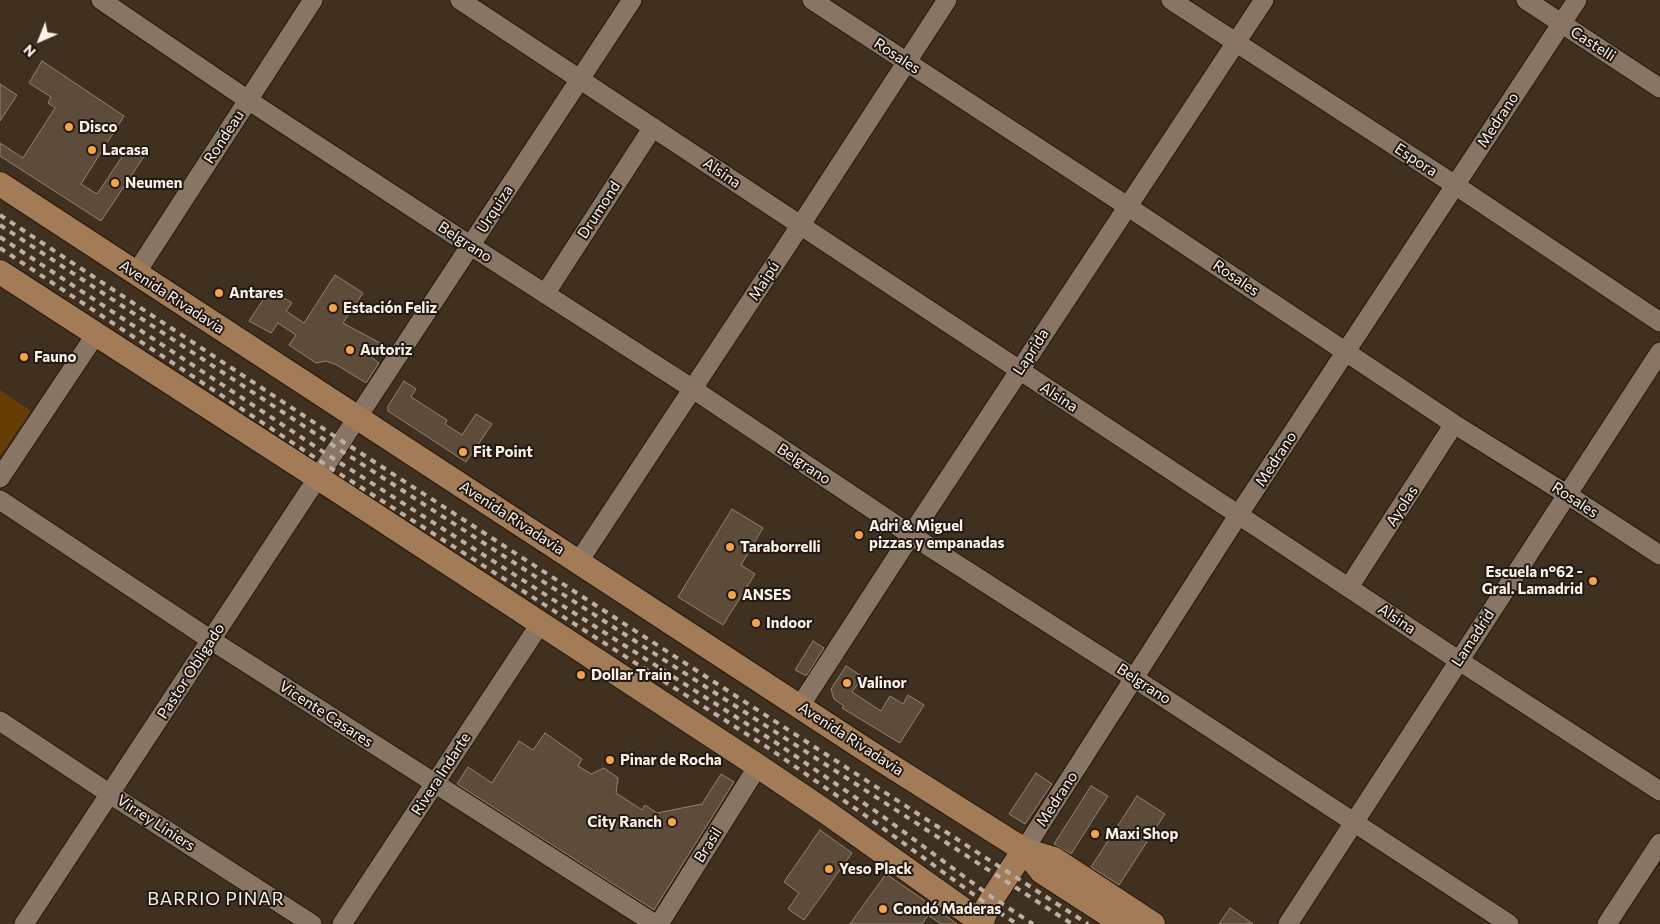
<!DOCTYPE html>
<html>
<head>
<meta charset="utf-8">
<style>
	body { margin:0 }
	#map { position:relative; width:1660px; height:924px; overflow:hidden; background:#40301f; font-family:Commissioner,sans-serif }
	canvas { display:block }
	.north { position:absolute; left:15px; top:15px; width:50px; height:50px; -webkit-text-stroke:4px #211912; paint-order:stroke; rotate:224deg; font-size:14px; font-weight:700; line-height:20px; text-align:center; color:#fdf2e8 }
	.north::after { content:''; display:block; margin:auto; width:18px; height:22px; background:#fdf2e8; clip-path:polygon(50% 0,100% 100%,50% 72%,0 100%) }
</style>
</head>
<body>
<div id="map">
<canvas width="1660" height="924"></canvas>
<div class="north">N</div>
</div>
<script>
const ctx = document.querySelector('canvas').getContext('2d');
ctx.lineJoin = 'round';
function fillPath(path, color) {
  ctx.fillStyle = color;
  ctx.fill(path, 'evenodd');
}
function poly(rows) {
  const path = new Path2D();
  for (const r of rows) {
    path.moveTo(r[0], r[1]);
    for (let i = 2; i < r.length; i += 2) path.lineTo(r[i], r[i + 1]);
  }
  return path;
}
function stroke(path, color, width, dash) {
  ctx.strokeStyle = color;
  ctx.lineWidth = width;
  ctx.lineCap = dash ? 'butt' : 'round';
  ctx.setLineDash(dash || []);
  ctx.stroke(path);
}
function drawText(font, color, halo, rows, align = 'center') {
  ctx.font = font + ' Commissioner,sans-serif';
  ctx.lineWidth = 4;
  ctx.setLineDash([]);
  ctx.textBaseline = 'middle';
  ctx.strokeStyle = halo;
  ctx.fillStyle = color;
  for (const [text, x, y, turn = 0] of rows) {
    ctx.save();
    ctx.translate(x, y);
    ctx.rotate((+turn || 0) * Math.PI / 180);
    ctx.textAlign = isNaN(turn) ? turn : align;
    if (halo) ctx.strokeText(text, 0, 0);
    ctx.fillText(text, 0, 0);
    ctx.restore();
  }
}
fillPath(poly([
	[0,390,31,411,0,456]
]), '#673d04');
const building = poly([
	[42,61,124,116,81,184,97,194,130,145,145,155,101,221,0,156,0,143,23,158,55,108,48,103,51,97,29,83,42,61],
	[0,84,17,95,0,121,0,84],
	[335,275,363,293,343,323,380,343,371,357,379,363,366,383,337,365,326,361,316,363,289,345,296,335,278,323,271,333,249,321,270,289,292,303,286,311,304,323,335,275],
	[404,381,416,389,411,397,447,420,445,424,462,435,476,414,492,424,466,462,388,411,388,406,404,381],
	[732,509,763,528,741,565,755,574,723,625,678,597,732,509],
	[813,641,824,648,807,675,805,675,795,670,813,641],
	[846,666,863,677,852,692,881,711,890,696,903,704,908,695,924,705,900,743,842,708,844,706,834,699,831,689,846,666],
	[545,733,582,759,578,766,591,774,604,768,618,778,616,793,642,810,645,805,657,813,702,804,721,774,734,782,654,910,457,784,468,767,492,783,519,741,533,750,545,733],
	[1036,773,1052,784,1025,824,1009,814,1036,773],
	[1091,786,1108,796,1071,854,1054,844,1091,786],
	[1137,796,1165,814,1119,885,1091,867,1137,796],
	[820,830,852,853,804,920,788,909,799,893,784,882,820,830],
	[886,874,931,905,957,924,941,924,928,915,922,924,850,924,886,874],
	[1230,908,1253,924,1219,924,1230,908]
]);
fillPath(building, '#5e4c3b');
stroke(building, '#95826f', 1);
const minor = poly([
	[101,0,248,100,471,246,693,389,911,535,1134,678,1509,924],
	[460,0,1458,660,1660,791],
	[812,0,1127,206,1454,424,1568,495,1660,555],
	[1171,0,1455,185,1660,322],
	[1526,0,1660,88],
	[136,273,313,0],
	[545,294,653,127],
	[0,478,96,334],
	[0,500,211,640,655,924],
	[579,561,800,226,947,0],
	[1349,587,1454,424],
	[800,706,911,535,1264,0],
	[0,721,110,794,312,924],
	[1024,850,1239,514,1577,0],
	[24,924,632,0],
	[342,924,540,624],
	[659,924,758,766],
	[1288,924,1660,352],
	[1607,924,1660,843]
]);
const major = poly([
	[0,184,869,752,1024,850,1042,872,1123,924],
	[0,272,337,490,758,766,826,812,981,922],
	[1024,850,1054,859,1153,924],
	[981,924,988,905,1024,850]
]);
stroke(minor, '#261708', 21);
stroke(major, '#261708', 26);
stroke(minor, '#887563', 19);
stroke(major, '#a17c56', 24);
stroke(poly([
	[0,215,342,441,1088,924],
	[0,225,337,448,1072,924],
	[0,237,331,457,775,742,881,815,993,898,1033,924],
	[0,248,326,465,770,749,876,823,988,905,1017,924]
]), '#bcafa3', 4, [6, 6]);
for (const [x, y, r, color] of [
	[69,127,5,"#f5a345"],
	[92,150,5,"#f5a345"],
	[115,183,5,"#f5a345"],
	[219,293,5,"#f5a345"],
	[333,308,5,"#f5a345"],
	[350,350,5,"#f5a345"],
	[24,357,5,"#f5a345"],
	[463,452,5,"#f5a345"],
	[859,535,5,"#f5a345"],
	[730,547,5,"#f5a345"],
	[1593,581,5,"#f5a345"],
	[732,595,5,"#f5a345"],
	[756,623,5,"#f5a345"],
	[581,675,5,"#f5a345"],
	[847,683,5,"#f5a345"],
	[610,760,5,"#f5a345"],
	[672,822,5,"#f5a345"],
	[1095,834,5,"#f5a345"],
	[829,869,5,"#f5a345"],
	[883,909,5,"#f5a345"]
]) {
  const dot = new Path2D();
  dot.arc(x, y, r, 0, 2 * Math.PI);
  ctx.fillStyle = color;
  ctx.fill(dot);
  stroke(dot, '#211912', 2);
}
drawText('15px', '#fdf2e8', '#211912', [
	["Castelli",1593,44,33],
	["Rosales",897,56,33],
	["Medrano",1498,120,-57],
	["Rondeau",224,137,-57],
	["Espora",1416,160,33],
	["Alsina",722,173,34],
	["Urquiza",495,209,-57],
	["Drumond",599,210,-57],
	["Belgrano",465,242,33],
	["Rosales",1236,278,34],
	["Maipú",764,281,-57],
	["Avenida Rivadavia",172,297,33],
	["Laprida",1031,352,-57],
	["Alsina",1059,397,33],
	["Medrano",1276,459,-57],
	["Belgrano",804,464,34],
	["Rosales",1575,500,33],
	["Ayolas",1402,506,-57],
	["Avenida Rivadavia",512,518,33],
	["Alsina",1397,619,34],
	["Lamadrid",1473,638,-57],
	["Pastor Obligado",191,671,-57],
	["Belgrano",1144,684,33],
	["Vicente Casares",326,714,33],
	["Avenida Rivadavia",851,739,33],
	["Rivera Indarte",441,774,-57],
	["Medrano",1057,799,-57],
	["Virrey Liniers",156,823,33],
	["Brasil",708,845,-58]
]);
drawText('bold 15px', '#fdf2e8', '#211912', [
	["Disco",79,127],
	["Lacasa",102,150],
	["Neumen",125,183],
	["Antares",229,293],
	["Estación Feliz",343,308],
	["Autoriz",360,350],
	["Fauno",34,357],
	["Fit Point",473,452],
	["Adri & Miguel",869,526],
	["pizzas y empanadas",869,543],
	["Taraborrelli",740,547],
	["Escuela n°62 -",1583,572,"right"],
	["Gral. Lamadrid",1583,589,"right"],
	["ANSES",742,595],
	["Indoor",766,623],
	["Dollar Train",591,675],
	["Valinor",857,683],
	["Pinar de Rocha",620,760],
	["City Ranch",662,822,"right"],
	["Maxi Shop",1105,834],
	["Yeso Plack",839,869],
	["Condó Maderas",893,909]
], 'left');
ctx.letterSpacing = '1px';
drawText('18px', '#fdf2e8', '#211912', [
	["BARRIO PINAR",216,899]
]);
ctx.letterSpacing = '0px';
</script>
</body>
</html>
